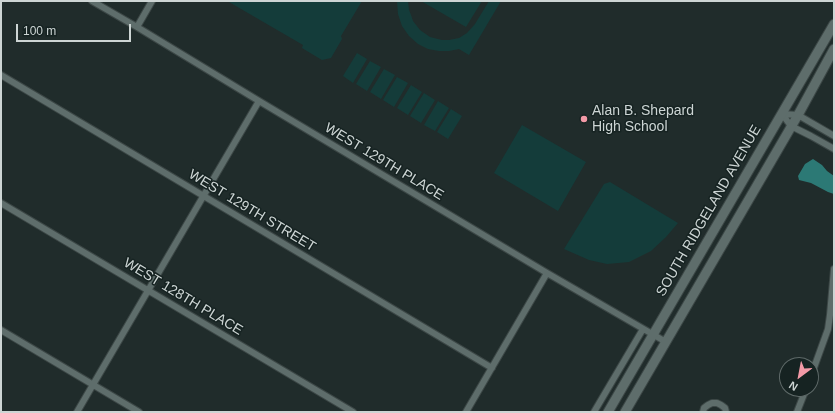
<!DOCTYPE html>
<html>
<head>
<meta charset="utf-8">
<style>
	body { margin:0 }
	#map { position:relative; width:835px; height:413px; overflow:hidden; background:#202c2b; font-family:Helvetica,sans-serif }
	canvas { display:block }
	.frame { position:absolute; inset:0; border:2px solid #cdd5d4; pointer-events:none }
	.north { position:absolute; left:779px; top:357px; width:40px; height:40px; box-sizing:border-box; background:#162322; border:1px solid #5f6a69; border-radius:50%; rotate:212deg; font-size:11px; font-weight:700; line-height:16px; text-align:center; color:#cdd5d4 }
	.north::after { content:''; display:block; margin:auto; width:14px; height:18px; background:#f39aa7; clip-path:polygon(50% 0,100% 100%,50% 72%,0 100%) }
	.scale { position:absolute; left:16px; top:24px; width:115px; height:18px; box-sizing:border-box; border:2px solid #cdd5d4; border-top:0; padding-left:5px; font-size:12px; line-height:14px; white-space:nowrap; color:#cdd5d4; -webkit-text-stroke:3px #162322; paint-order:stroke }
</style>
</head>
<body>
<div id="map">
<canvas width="835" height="413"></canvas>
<div class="frame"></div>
<div class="north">N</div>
<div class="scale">100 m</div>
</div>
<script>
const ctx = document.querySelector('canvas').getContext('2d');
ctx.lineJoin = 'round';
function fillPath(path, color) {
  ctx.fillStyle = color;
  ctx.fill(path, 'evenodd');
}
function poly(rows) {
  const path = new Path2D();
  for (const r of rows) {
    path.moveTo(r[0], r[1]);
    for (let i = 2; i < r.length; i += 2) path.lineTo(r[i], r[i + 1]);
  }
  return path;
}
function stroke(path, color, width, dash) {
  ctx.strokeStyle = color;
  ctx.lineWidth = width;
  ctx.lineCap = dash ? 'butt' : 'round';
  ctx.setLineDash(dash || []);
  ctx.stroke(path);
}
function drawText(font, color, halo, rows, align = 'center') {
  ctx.font = font + ' Helvetica,sans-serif';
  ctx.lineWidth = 3;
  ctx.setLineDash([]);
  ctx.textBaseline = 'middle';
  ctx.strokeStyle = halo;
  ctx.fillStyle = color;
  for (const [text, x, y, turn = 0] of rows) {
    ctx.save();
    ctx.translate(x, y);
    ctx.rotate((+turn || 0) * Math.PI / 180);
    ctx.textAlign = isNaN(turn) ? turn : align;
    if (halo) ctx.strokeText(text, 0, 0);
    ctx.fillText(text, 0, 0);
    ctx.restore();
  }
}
fillPath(poly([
	[230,1,362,1,341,36,342,39,331,58,322,60,302,48,303,45,229,2],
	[397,1,408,1,409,10,411,15,413,21,420,30,430,37,442,40,449,40,459,38,467,33,475,24,489,1,501,1,469,55,459,49,449,51,439,51,428,49,418,44,409,36,402,26,398,14],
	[421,1,482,1,466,27],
	[357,53,367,59,353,83,343,76],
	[370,61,381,67,367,91,356,84],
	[384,69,395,75,381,99,370,92],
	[397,77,408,83,394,107,383,100],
	[411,85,422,92,408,115,397,108],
	[424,93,435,100,421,123,410,116],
	[438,101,449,108,435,131,424,125],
	[451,109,462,116,448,139,437,132],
	[522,125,586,162,558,211,494,173],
	[610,182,678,223,666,237,651,251,629,262,607,264,589,260,564,249,604,184]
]), '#143c3a');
fillPath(poly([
	[813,159,822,165,827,171,834,176,834,194,828,192,811,183,799,180,798,176,805,164]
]), '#2c7975');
const minor = poly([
	[92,1,137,27,259,101,547,273,666,342],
	[137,27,152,1],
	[1,75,492,368],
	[782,114,791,126,811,136,834,149],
	[782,114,798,115,834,136],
	[1,203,353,412],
	[1,330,139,412],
	[811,376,828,329,830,315,834,269],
	[77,412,259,101],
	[466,412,547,273],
	[594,412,643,329],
	[703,412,704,408,708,405,712,403,717,403,721,405,725,408,726,412],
	[797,412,806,389]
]);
const secondary = poly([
	[608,412,834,24],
	[625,412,798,115,834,49]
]);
stroke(minor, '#3c4746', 8);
stroke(secondary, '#3c4746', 11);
stroke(minor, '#5e6d6b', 6);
stroke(secondary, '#5e6d6b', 9);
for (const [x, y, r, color] of [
	[584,119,4,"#f39aa7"]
]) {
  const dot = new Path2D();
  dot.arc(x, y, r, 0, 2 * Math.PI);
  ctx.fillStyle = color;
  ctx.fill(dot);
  stroke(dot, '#162322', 1.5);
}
drawText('14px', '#cdd5d4', '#162322', [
	["Alan B. Shepard",592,111],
	["High School",592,127]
], 'left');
drawText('14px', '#cdd5d4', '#162322', [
	["WEST 129TH PLACE",384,162,31],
	["WEST 129TH STREET",252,211,31],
	["SOUTH RIDGELAND AVENUE",709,211,-60],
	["WEST 128TH PLACE",183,297,31]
]);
</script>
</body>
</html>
